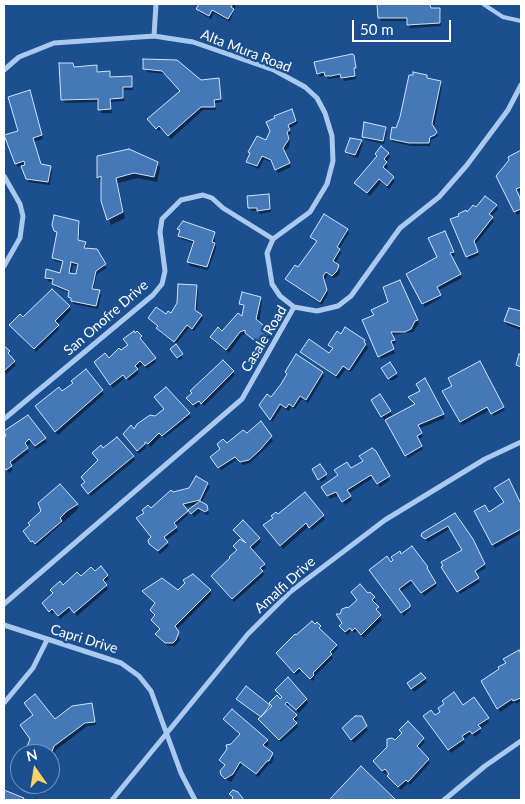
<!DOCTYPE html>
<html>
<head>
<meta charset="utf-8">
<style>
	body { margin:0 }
	#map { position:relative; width:525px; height:804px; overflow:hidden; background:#1b4f8f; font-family:Lato,sans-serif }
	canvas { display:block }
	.frame { position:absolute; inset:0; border:5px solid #fff; pointer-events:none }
	.north { position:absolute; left:10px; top:744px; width:50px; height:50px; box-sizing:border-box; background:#1b4f8f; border:1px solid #7695bc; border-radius:50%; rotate:347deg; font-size:14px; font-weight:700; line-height:20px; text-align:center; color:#fff }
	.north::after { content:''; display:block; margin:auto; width:18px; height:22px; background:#ffd166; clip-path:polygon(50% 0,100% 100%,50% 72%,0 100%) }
	.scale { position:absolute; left:352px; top:20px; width:99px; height:22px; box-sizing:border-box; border:2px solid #fff; border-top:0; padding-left:6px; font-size:15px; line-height:18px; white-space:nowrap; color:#fff; -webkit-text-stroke:4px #1b4f8f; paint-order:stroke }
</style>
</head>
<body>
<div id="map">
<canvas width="525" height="804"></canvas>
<div class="frame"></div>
<div class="north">N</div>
<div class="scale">50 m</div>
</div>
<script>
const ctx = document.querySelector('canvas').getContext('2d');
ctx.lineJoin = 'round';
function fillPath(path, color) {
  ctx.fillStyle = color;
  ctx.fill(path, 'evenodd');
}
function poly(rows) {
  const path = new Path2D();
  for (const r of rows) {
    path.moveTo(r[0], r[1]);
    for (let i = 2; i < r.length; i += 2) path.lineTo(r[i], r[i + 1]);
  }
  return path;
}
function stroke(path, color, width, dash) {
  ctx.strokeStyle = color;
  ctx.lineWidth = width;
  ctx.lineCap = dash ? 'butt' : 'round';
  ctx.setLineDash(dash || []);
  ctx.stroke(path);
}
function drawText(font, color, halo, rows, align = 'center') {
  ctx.font = font + ' Lato,sans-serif';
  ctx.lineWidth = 5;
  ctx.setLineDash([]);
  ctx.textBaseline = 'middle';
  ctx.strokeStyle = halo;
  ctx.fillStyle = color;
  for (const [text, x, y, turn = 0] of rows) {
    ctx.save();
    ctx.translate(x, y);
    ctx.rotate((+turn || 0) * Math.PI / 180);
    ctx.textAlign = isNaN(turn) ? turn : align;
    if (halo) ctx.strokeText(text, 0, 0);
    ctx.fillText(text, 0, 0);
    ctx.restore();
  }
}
fillPath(poly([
	[198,4,236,4,230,22,214,13,211,19,199,12],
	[379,4,431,4,432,10,439,9,441,13,441,26,410,28,408,21,381,21],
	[354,56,356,79,344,81,342,77,328,79,326,75,320,77,318,73],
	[145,60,200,82,218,80,222,102,215,103,216,110,203,110,171,139,161,129,159,131,151,122,181,91,166,74,147,72],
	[73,64,75,68,96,66,98,73,109,72,111,78,131,77,133,90,124,90,124,101,111,102,112,113,101,113,99,102,65,103,63,100],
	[414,74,440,82,442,85,434,128,438,136,431,140,430,146,412,146,393,142,391,139,397,129],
	[31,95,43,139,33,142,42,165,50,167,52,170,50,185,29,182,22,165,18,167,16,163,19,131],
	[292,111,298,123,289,129,291,134,288,135,290,140,289,147,284,152,291,167,278,173,273,163,264,159,259,169,250,165,248,162,251,155,249,152,267,141],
	[385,128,387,131,384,144,366,140,364,137],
	[361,141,363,144,358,158,349,155,347,151],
	[521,152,521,190,517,193,521,203,521,213,517,215,497,176,517,153],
	[388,154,390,157,386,163,388,167,385,171,395,181,389,189,381,182,370,196,356,183],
	[99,157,157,163,160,168,157,182,138,178,118,183,125,218,111,225,103,201,101,183,98,177],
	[268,195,271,212,260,214,258,211,251,211,248,197],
	[496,206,498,209,491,217,494,221,475,245,479,255,469,260,467,256,467,214,476,209],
	[78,222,80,225,79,242,85,243,86,250,107,268,97,274,93,290,99,292,101,295,98,309,74,304,69,297,70,293,55,287,53,282,48,281,46,277,61,275,64,263,55,261,53,258,57,234,55,230],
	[73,265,79,266,77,276,71,274],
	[179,229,214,233,216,248,208,270,190,266,188,262,194,243,181,239],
	[347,230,349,233,339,249,341,253,335,264,340,270,339,275,334,278,328,274,325,280,328,294,322,305,287,280,298,269,317,242,312,237],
	[447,235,455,255,451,257,462,278,437,291,441,298,425,307,407,274,438,258],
	[401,284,419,323,413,332,392,335,396,343,392,345,395,353,381,359,375,315,390,303],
	[196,286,198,290,197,312,203,319,194,331,189,328,176,344,160,332,159,327,149,318,171,315],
	[260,298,262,301,259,324,271,336,263,347,246,334,242,335,229,353,213,341,211,337,242,318,245,308,241,304],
	[69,307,71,310,57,325,59,329,36,352,13,328,23,319],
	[510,309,521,313,521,330,507,325,505,321],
	[141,337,156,362,147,369,143,364,136,369,139,373,129,381,126,377,113,388,97,366],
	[364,341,368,348,351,372,346,369,338,379,302,352,330,355,333,350,329,345],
	[176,346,183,358,179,360,173,352],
	[4,347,9,352,11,355,9,357,16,365,6,374,4,370],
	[479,363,505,410,494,416,490,410,462,425,444,391,453,386],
	[390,364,398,377,391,381,383,369],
	[233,372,235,375,204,406,201,403,196,408,190,402],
	[322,373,324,376,308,403,302,399,295,409,291,407,289,411,282,407,272,422,263,409,271,398],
	[424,380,445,418,418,429,423,437,417,440,423,449,408,458,372,400,380,395,392,415,386,418,387,420,416,405,410,397,421,390],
	[102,391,104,394,58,435,38,410,61,392],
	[165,410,189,414,191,417,164,438,162,435,151,447,145,443,146,448,139,454,126,438],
	[28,417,47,442,36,449,32,442,26,447,29,452,11,466,13,470,9,473,6,469,4,471,4,440],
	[261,423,273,441,250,463,243,465,238,459,221,470,213,461,221,449,246,435],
	[103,450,133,457,135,460,91,496,84,488,86,482],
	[375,452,390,480,380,487,374,477,348,494,352,500,345,505,339,495,330,499,323,488],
	[320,466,327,478,321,482,313,470],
	[508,481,521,507,521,533,495,548,475,512,489,514,505,503],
	[208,484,210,487,201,503,206,506,209,513,207,515,201,511,194,517,190,511,198,504,184,507,188,515,175,526,178,531,165,541,169,546,160,554,150,544,152,538,150,510,173,494],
	[60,485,79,508,37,546,26,535],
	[305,494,325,519,312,530,309,526,283,549,266,529],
	[455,515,465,528,486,568,475,574,480,582,460,594,443,567,464,550,451,528,428,542,422,536],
	[237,533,259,539,261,542,252,551,266,568,262,571,264,575,234,602,215,579,246,544],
	[401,555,427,568,437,586,424,596,414,582,400,592,411,608,404,616,372,573],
	[101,568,109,579,104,583,108,589,77,616,72,609,60,619,55,612,52,614,45,606,54,594,51,590,94,573],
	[193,576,212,594,176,630,180,640,175,646,168,646,158,638,156,634,161,630,152,620,156,616,155,604,143,592,178,592],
	[370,593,376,602,374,603,379,611,377,613,382,620,364,638,357,631,355,633,352,630,347,635,342,629,343,624,348,610],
	[320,627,321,631,338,648,331,656,333,658,314,677,315,679,312,681,302,670,296,675,280,656],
	[518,652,521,657,521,701,516,704,515,702,500,712,483,682],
	[421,674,427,682,414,692,408,683],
	[276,690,306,700,308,703,299,713,289,704,287,707,298,719,295,722,298,727,281,742,262,723,261,718,238,699,269,706,270,709,283,698],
	[445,704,463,706,488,719,489,722,480,729,481,732,475,737,472,733,463,740,465,743,451,753,427,719,442,712],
	[92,705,96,725,87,726,56,750,50,764,50,754,26,754,54,721],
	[356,717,360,717,368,730,354,743,344,731],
	[224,719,267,740,269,744,265,748,274,758,271,764,269,764,258,777,242,764,231,782,224,778,222,775,226,766,220,760,240,735],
	[408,723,425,742,418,749,430,763,410,785,408,783,401,790,391,779,387,772,385,774,376,765,403,734],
	[361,768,394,800,330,800]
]), '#0007');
const building = poly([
	[199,4,233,4,231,7,234,9,228,19,212,10,209,16,196,9,199,4],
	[377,4,430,4,431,8,440,8,440,23,407,25,407,18,378,18,377,4],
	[352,54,354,55,356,68,354,68,355,76,341,78,340,74,331,76,325,76,324,72,317,74,314,62,352,54],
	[143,59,177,60,201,80,219,78,221,99,214,100,215,107,201,107,168,136,159,126,156,129,147,119,180,91,162,71,143,69,143,59],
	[59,63,73,63,74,67,97,65,97,72,110,71,110,77,132,76,132,87,123,87,123,98,110,99,111,109,98,110,98,99,61,100,59,63],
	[413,72,427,75,427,78,441,81,432,124,437,132,435,135,430,137,429,143,409,143,390,139,392,127,396,128,400,117,409,75,413,75,413,72],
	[30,90,42,135,33,138,41,164,51,166,48,182,26,179,21,166,25,165,24,161,15,164,4,135,18,131,8,97,30,90],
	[292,109,296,121,288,125,290,130,287,132,289,139,283,148,290,163,275,170,271,160,262,156,257,166,246,162,250,153,248,152,257,136,266,140,270,131,266,122,275,118,274,116,292,109],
	[364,122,386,127,383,141,362,137,364,122],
	[350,138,362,140,355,155,345,152,350,138],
	[381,146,389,153,384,159,387,162,383,167,394,177,387,186,379,179,367,193,354,183,377,156,375,154,381,146],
	[129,149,158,162,154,177,134,173,116,178,123,212,107,220,101,201,101,176,97,178,97,156,129,149],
	[521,150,521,187,516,189,520,198,521,209,514,212,496,176,509,160,508,157,521,150],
	[269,194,270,209,257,211,257,208,248,208,247,196,269,194],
	[485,196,497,205,489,214,493,217,474,241,478,252,466,257,450,219,459,216,458,214,466,210,467,212,473,205,476,207,485,196],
	[324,214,348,229,337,247,340,249,333,261,339,265,337,271,332,276,326,272,323,276,327,290,320,302,285,279,295,265,298,267,317,241,310,237,324,214],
	[54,215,79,221,78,240,86,242,84,248,97,249,106,264,96,271,92,289,100,290,96,306,71,301,71,298,68,297,69,291,52,284,53,279,45,278,46,269,60,273,63,261,52,258,57,232,54,231,52,225,54,215],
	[71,262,78,264,76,274,69,273,71,262],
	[183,221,215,232,212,242,215,243,207,267,187,262,194,241,178,236,180,230,177,229,183,221],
	[445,231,454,252,450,253,461,274,437,287,441,295,422,304,406,274,437,257,428,238,445,231],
	[400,280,418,320,415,321,411,329,405,332,391,332,395,340,391,341,394,349,378,357,362,320,374,315,371,310,388,302,383,287,400,280],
	[178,284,197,285,195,310,202,315,192,329,187,325,174,342,156,328,158,326,148,318,156,307,166,314,168,311,171,313,177,303,178,284],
	[52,289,70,306,55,321,59,325,34,349,9,325,20,314,23,317,52,289],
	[242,292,261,297,256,319,270,331,260,345,245,333,245,330,240,332,226,350,210,337,218,327,222,331,238,313,242,316,244,305,239,304,242,292],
	[509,308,521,311,521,327,504,321,509,308],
	[345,327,365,340,364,342,366,344,349,370,343,366,336,376,300,352,309,339,329,353,333,348,328,345,337,331,341,334,345,327],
	[134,331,135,333,137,331,142,336,140,338,156,358,145,366,140,361,135,366,138,369,126,379,123,375,110,385,94,362,105,353,109,358,119,348,121,350,128,345,123,339,134,331],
	[176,344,183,354,177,358,170,349,176,344],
	[4,346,10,351,8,353,15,361,4,371,4,346],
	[296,354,323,372,306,400,300,396,293,407,289,404,286,408,280,404,270,420,259,405,267,394,271,397,281,384,287,374,285,372,296,354],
	[519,354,521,354,521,367,516,365,519,354],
	[223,360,234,371,201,404,199,401,193,405,186,398,192,393,190,391,223,360],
	[480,361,504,407,491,414,487,407,460,422,442,391,452,386,448,378,480,361],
	[390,362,397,373,388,379,381,368,390,362],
	[86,369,103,390,55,432,35,406,59,387,62,391,69,386,73,383,71,381,86,369],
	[425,378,444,414,418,425,422,433,417,436,422,446,405,456,385,420,415,404,408,397,420,391,416,384,425,378],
	[166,387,190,413,162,436,159,433,148,444,145,442,145,444,137,451,123,434,131,425,134,429,137,424,150,415,155,416,164,409,154,397,166,387],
	[380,394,391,411,381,417,371,400,380,394],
	[28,415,46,438,35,446,29,439,25,443,28,448,10,462,12,466,6,470,4,467,4,438,6,436,4,431,28,415],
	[261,421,272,436,260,450,249,460,240,462,235,457,218,468,210,457,220,449,217,444,223,439,227,443,243,430,247,433,261,421],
	[117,437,134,456,88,494,81,485,85,482,81,477,98,460,92,453,101,445,103,448,117,437],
	[372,448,376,451,390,476,377,484,371,475,347,490,351,496,342,502,336,492,327,496,321,487,338,475,334,470,347,462,351,468,363,461,359,456,372,448],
	[320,464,327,474,318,480,312,469,320,464],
	[196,476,208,483,200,500,183,504,188,511,174,523,177,527,164,537,168,542,158,551,149,544,148,540,151,537,136,518,144,513,142,510,148,505,151,508,171,490,173,492,189,488,196,476],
	[509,479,521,504,521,529,492,545,474,511,485,505,489,512,504,502,494,488,509,479],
	[60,484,78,504,67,511,60,518,62,521,35,544,33,541,31,542,23,531,30,525,28,523,41,511,38,503,60,484],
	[305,492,324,515,309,528,306,523,280,546,263,525,273,518,271,516,276,512,278,514,305,492],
	[200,501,207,505,208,510,205,512,198,508,191,514,188,510,200,501],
	[455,513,473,539,485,564,475,571,479,578,457,592,441,567,443,566,441,562,462,550,448,526,425,539,421,536,422,533,455,513],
	[243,520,260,538,250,547,265,564,260,568,263,571,232,599,211,576,230,558,229,557,237,550,233,546,240,539,246,543,233,530,243,520],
	[412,546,428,567,427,568,436,583,421,593,411,580,399,589,410,604,410,607,401,613,369,570,387,556,391,562,393,560,391,557,400,551,401,554,412,546],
	[101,566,108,575,103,580,107,585,74,613,69,607,58,616,52,609,49,612,42,603,53,593,50,590,60,581,63,585,77,572,81,576,91,567,95,571,101,566],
	[193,574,211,590,175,626,179,632,176,640,173,643,165,643,155,634,160,629,151,620,155,615,150,610,155,603,142,591,162,578,178,590,185,583,183,580,193,574],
	[360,584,368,593,370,592,375,597,372,600,379,607,376,609,381,615,361,635,355,628,352,631,350,628,345,632,339,626,342,623,336,614,340,614,342,609,347,607,348,608,357,600,351,592,360,584],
	[312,621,315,624,317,622,321,626,319,628,337,645,330,652,332,654,313,673,314,675,310,679,299,668,294,673,276,653,295,634,296,635,312,621],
	[519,650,521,654,521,698,513,701,512,699,497,709,481,681,499,669,498,667,506,663,503,659,519,650],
	[421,673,426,678,411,689,407,683,421,673],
	[288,677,307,699,296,710,287,702,285,704,297,715,293,719,297,723,279,740,258,719,272,706,269,703,277,695,280,699,282,697,275,690,288,677],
	[246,686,270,705,261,717,236,699,246,686],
	[454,692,463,705,474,697,489,718,478,725,481,728,472,734,470,731,462,736,464,739,448,750,423,716,431,710,435,715,440,712,438,708,444,704,442,701,454,692],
	[35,694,55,719,72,706,92,703,95,722,85,723,54,746,50,757,50,754,24,754,30,739,20,725,33,715,24,703,35,694],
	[232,709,268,740,263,745,273,753,269,761,267,761,256,774,240,762,233,774,225,779,221,775,220,771,225,765,219,760,227,749,226,745,231,744,240,734,223,719,232,709],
	[355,716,362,716,367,726,351,740,342,728,355,716],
	[408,721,424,738,417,746,429,759,408,782,406,780,398,787,387,776,389,774,385,769,382,771,373,761,387,747,387,739,392,738,395,740,402,733,399,730,408,721],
	[361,766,396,800,329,800,361,766],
	[4,790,24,798,23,800,4,800,4,790],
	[233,790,238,792,244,800,232,800,233,797,229,794,233,790]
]);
fillPath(building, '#4478b7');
stroke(building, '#cfe3fa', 1);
stroke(poly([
	[483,4,503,17,521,21]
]), '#a9c9ee', 4);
stroke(poly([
	[154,36,156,4],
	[4,70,19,57,54,43,154,36,193,42,274,70,305,87,317,98,325,113,332,136,333,161,327,184,310,212,273,239,267,253,272,284,280,296,294,307],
	[4,176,20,204,23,216,20,238,4,266],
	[4,419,153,295,162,284,165,271,160,232,162,219,181,200,203,195,212,198,223,208,273,239],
	[4,604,242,399,294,307,317,311,338,306,351,296,400,228,439,197,467,165,508,110,521,85],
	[4,625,121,663,139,676,151,691,181,773,195,800],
	[4,703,33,668,47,640],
	[112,800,248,634,290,592,385,520,485,459,521,442],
	[444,800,485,766,521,741]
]), '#a9c9ee', 5);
drawText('14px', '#fff', '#1b4f8f', [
	["Alta Mura Road",246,51,21],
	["San Onofre Drive",106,318,-41],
	["Casale Road",264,339,-59],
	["Amalfi Drive",285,585,-42],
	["Capri Drive",84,639,17]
]);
</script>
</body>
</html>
